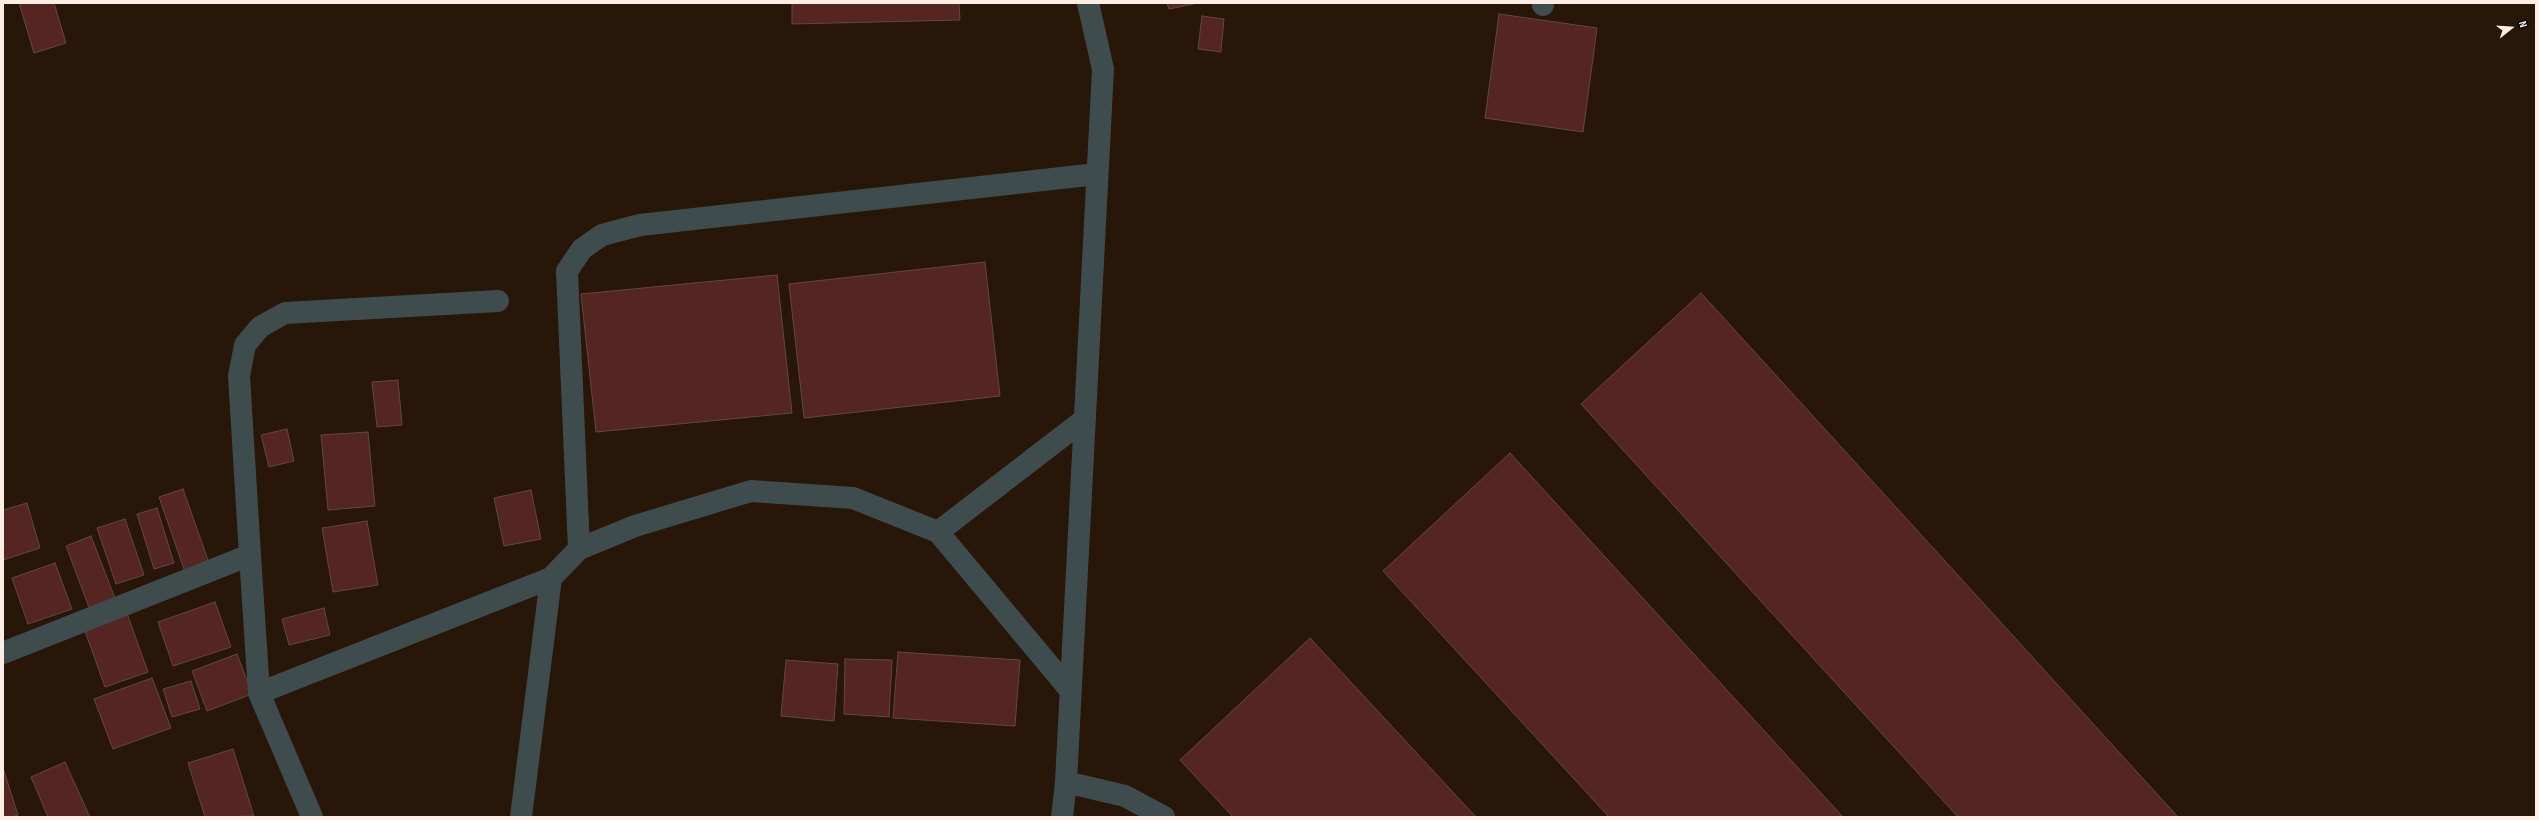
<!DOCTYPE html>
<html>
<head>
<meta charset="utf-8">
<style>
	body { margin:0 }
	#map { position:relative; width:2539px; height:820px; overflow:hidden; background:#281608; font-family:"Sofia Sans Condensed",sans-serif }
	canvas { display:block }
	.frame { position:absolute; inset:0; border:4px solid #fceee5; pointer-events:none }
	.north { position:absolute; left:2491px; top:8px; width:40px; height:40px; -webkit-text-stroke:3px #0b0502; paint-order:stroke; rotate:73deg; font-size:11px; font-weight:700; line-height:16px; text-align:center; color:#fceee5 }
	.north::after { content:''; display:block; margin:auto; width:14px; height:18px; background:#fceee5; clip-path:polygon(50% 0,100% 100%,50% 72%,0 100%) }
</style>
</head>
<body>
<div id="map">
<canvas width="2539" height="820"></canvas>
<div class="frame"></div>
<div class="north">N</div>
</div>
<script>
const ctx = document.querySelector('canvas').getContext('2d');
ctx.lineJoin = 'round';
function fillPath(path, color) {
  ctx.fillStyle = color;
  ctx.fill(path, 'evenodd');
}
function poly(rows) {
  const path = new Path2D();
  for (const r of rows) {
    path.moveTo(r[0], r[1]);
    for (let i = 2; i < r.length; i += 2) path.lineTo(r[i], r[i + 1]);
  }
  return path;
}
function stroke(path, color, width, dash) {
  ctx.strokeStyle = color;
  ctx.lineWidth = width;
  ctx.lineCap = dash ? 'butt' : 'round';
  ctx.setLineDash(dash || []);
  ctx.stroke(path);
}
const building = poly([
	[19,3,54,3,66,43,34,53,19,3],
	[792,3,959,3,960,20,792,24,792,3],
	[1167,3,1198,3,1169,9,1167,3],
	[1499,14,1597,28,1583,132,1485,118,1499,14],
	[1202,16,1224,19,1221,52,1198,49,1202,16],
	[985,262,1000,396,804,418,789,284,985,262],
	[777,275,792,413,596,432,581,294,777,275],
	[1701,293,2178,817,1958,817,1581,404,1701,293],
	[398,380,402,425,377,427,372,382,398,380],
	[287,429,294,461,269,467,261,435,287,429],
	[368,432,375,506,328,510,321,435,368,432],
	[1510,453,1843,817,1609,817,1383,571,1510,453],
	[183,489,209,563,185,572,159,497,183,489],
	[531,490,541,539,504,546,494,498,531,490],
	[27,503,40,548,3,560,3,510,27,503],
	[157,508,174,563,154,569,137,514,157,508],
	[125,519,144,575,116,584,97,528,125,519],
	[367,521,378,585,333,592,322,528,367,521],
	[91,536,116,601,90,610,66,546,91,536],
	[55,563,72,609,28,624,12,578,55,563],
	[215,602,231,647,173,666,158,622,215,602],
	[124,605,148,672,105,687,81,620,124,605],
	[324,608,330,635,289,645,282,619,324,608],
	[1310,638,1476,817,1233,817,1180,760,1310,638],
	[898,652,1020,660,1015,726,893,718,898,652],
	[237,654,252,694,207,711,192,671,237,654],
	[845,659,892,660,889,717,844,714,845,659],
	[786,660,838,664,834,721,781,716,786,660],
	[152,678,171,728,113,749,94,699,152,678],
	[191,681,200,709,172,717,163,689,191,681],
	[233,749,254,816,205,817,188,763,233,749],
	[65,762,90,817,48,817,31,777,65,762],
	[3,768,18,815,11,817,3,817,3,768]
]);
fillPath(building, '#552522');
stroke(building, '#634744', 1);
stroke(poly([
	[1543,3,1543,5],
	[579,549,567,271,582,249,602,235,640,225,1097,174],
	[250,555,239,376,245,345,260,327,285,313,498,301],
	[3,653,250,555,259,693,312,817],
	[1070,690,938,532,1085,419],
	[259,693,551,578],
	[1066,782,1125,796,1164,817],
	[521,817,551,578,579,549,635,526,751,491,853,498,938,532],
	[1062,817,1066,782,1103,69,1088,3]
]), '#3e4c4e', 22);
</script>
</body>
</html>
